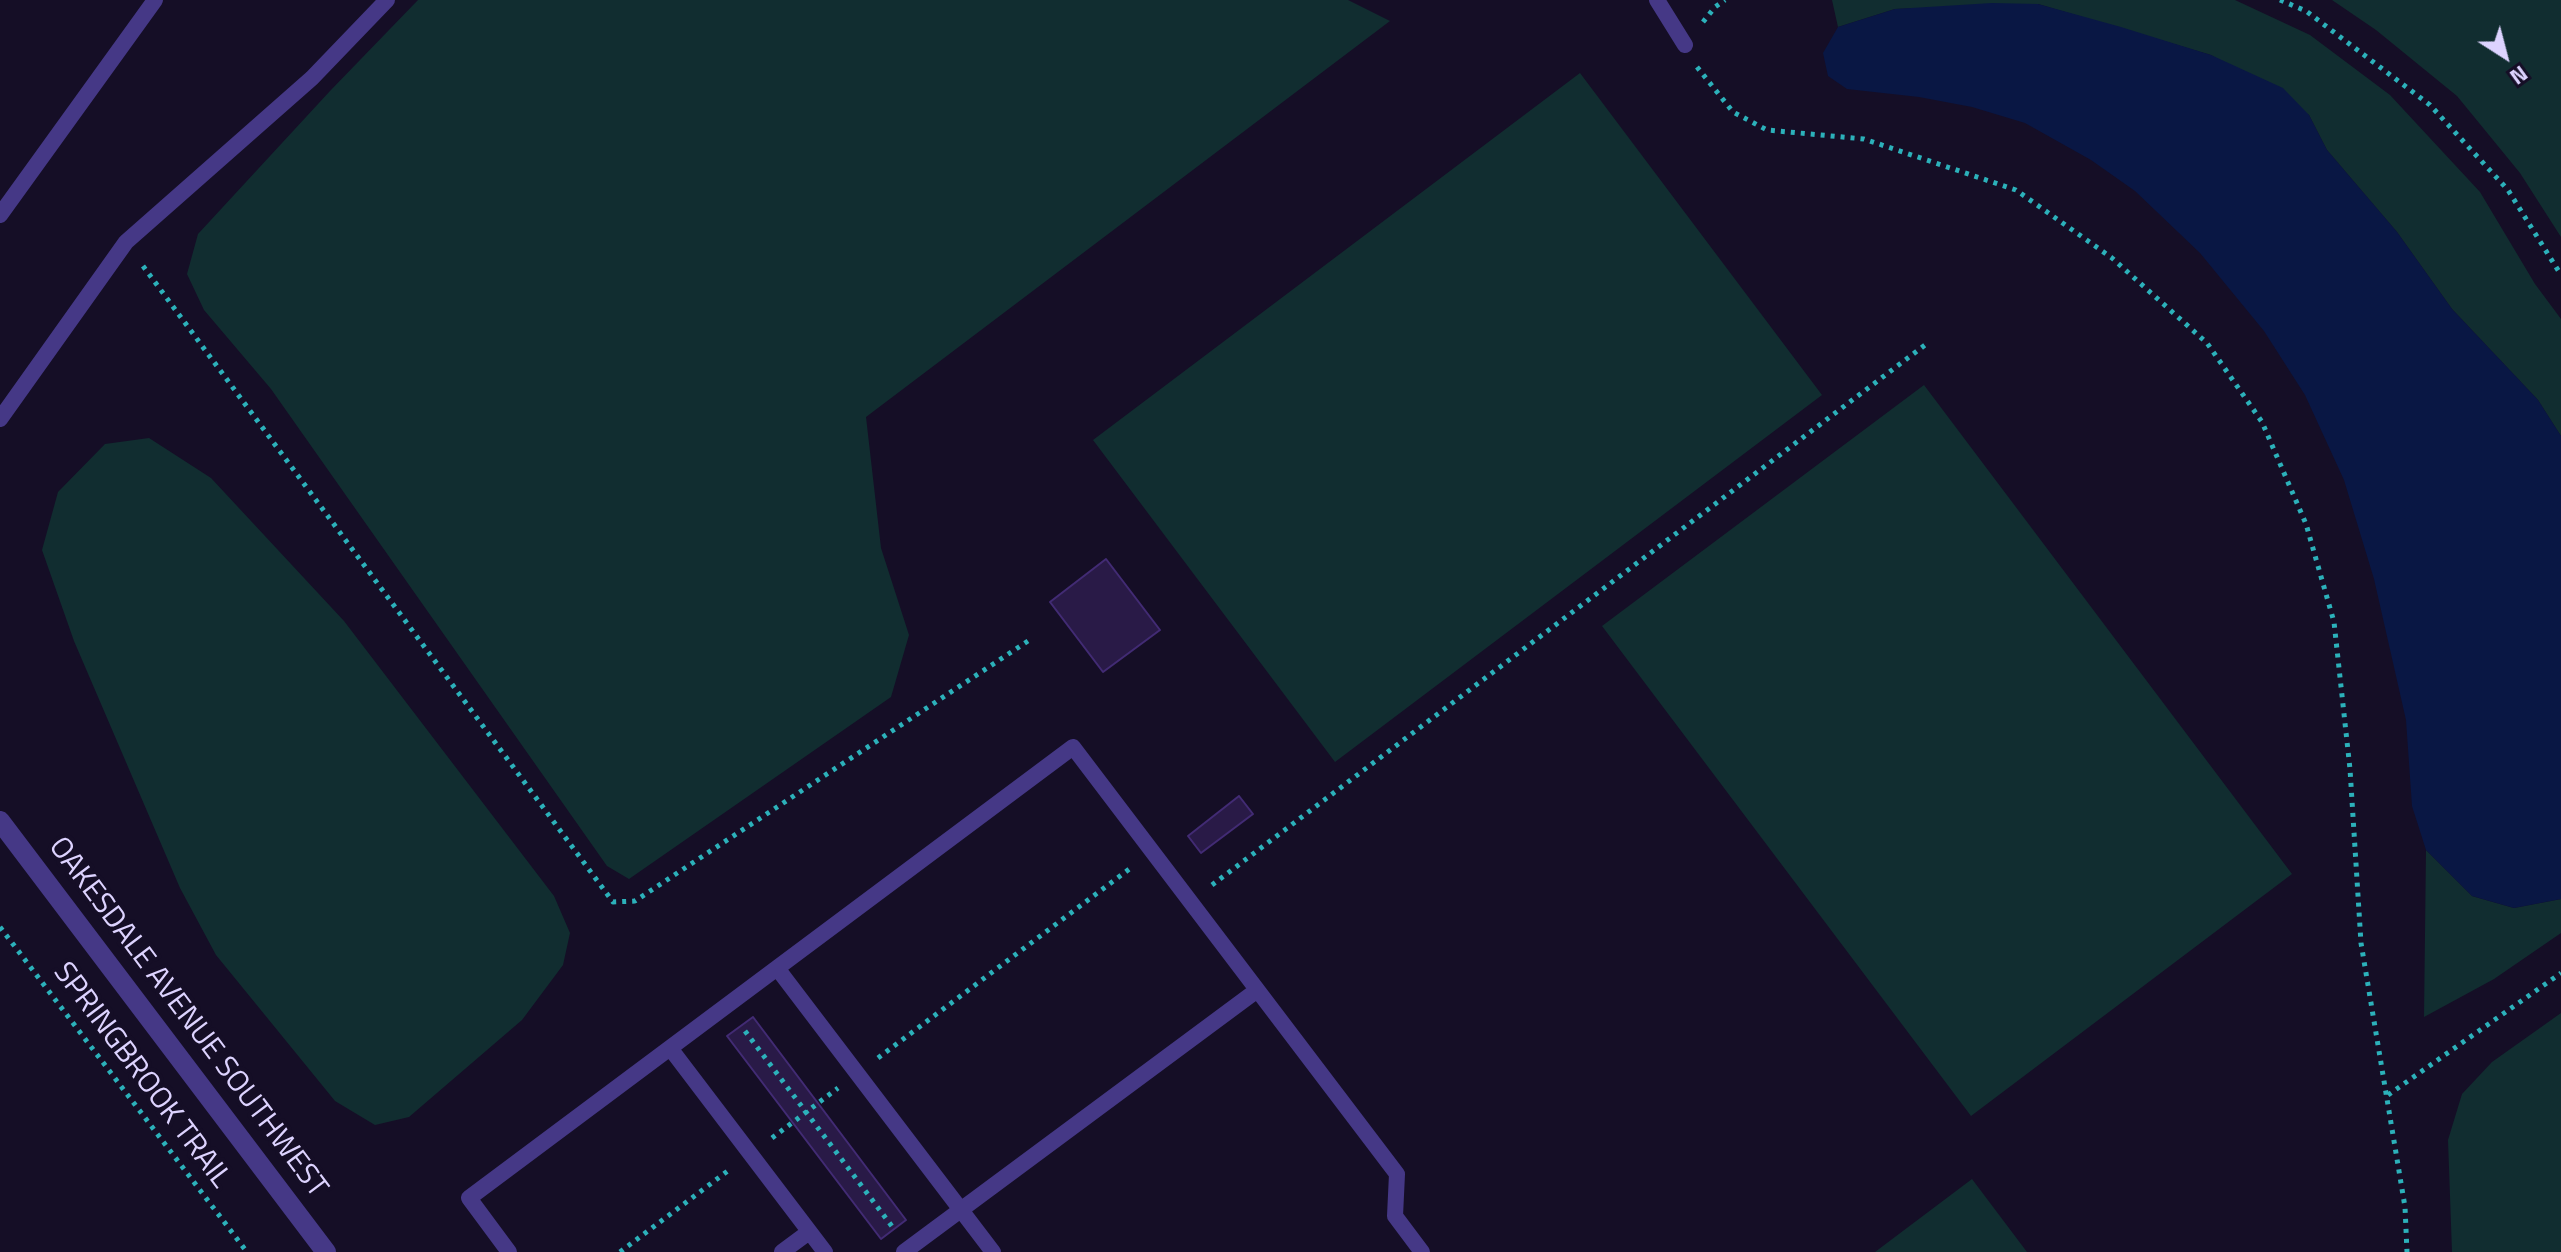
<!DOCTYPE html>
<html>
<head>
<meta charset="utf-8">
<style>
	body { margin:0 }
	#map { position:relative; width:2561px; height:1252px; overflow:hidden; background:#150e26; font-family:"Titillium Web",sans-serif }
	canvas { display:block }
	.north { position:absolute; left:2465px; top:16px; width:80px; height:80px; -webkit-text-stroke:6px #150e26; paint-order:stroke; rotate:144deg; font-size:22px; font-weight:700; line-height:32px; text-align:center; color:#ddd3ff }
	.north::after { content:''; display:block; margin:auto; width:28px; height:36px; background:#ddd3ff; clip-path:polygon(50% 0,100% 100%,50% 72%,0 100%) }
</style>
</head>
<body>
<div id="map">
<canvas width="2561" height="1252"></canvas>
<div class="north">N</div>
</div>
<script>
const ctx = document.querySelector('canvas').getContext('2d');
ctx.lineJoin = 'round';
function fillPath(path, color) {
  ctx.fillStyle = color;
  ctx.fill(path, 'evenodd');
}
function poly(rows) {
  const path = new Path2D();
  for (const r of rows) {
    path.moveTo(r[0], r[1]);
    for (let i = 2; i < r.length; i += 2) path.lineTo(r[i], r[i + 1]);
  }
  return path;
}
function stroke(path, color, width, dash) {
  ctx.strokeStyle = color;
  ctx.lineWidth = width;
  ctx.lineCap = dash ? 'butt' : 'round';
  ctx.setLineDash(dash || []);
  ctx.stroke(path);
}
function drawText(font, color, halo, rows, align = 'center') {
  ctx.font = font + ' "Titillium Web",sans-serif';
  ctx.lineWidth = 8;
  ctx.setLineDash([]);
  ctx.textBaseline = 'middle';
  ctx.strokeStyle = halo;
  ctx.fillStyle = color;
  for (const [text, x, y, turn = 0] of rows) {
    ctx.save();
    ctx.translate(x, y);
    ctx.rotate((+turn || 0) * Math.PI / 180);
    ctx.textAlign = isNaN(turn) ? turn : align;
    if (halo) ctx.strokeText(text, 0, 0);
    ctx.fillText(text, 0, 0);
    ctx.restore();
  }
}
fillPath(poly([
	[418,0,1348,0,1390,21,866,417,881,548,909,635,891,697,629,879,607,866,271,389,204,310,187,274,198,234,330,91],
	[1832,0,2235,0,2310,35,2390,95,2480,192,2535,284,2561,319,2561,436,2538,400,2452,309,2397,232,2327,150,2309,115,2211,55,2038,4,1895,9,1838,27],
	[2332,0,2561,0,2561,237,2520,173,2457,96,2376,30],
	[1580,73,1822,395,1335,762,1093,440],
	[1924,385,2292,874,1971,1116,1602,626],
	[149,438,211,478,344,621,554,896,570,933,563,965,522,1020,409,1117,375,1125,335,1101,216,955,180,888,74,641,42,550,58,492,105,444],
	[2426,850,2472,896,2514,908,2561,899,2561,933,2494,979,2424,1017],
	[2561,1013,2561,1252,2452,1252,2448,1140,2462,1094,2492,1062],
	[1972,1179,2027,1252,1875,1252]
]), '#112d30');
fillPath(poly([
	[1992,3,2038,4,2121,27,2211,55,2283,88,2309,115,2327,150,2397,232,2452,309,2538,400,2561,436,2561,899,2514,908,2472,896,2426,850,2412,806,2406,720,2374,579,2344,480,2305,395,2264,331,2200,253,2135,191,2091,160,2025,123,1972,107,1919,97,1847,89,1828,76,1823,53,1838,27,1895,9]
]), '#091744');
const building = poly([
	[1106,559,1160,630,1103,672,1050,602,1106,559],
	[1239,796,1253,814,1201,853,1188,836,1239,796],
	[753,1017,906,1220,881,1239,727,1036,753,1017]
]);
fillPath(building, '#291a47');
stroke(building, '#422b74', 2);
stroke(poly([
	[2280,0,2306,11,2430,105,2508,190,2561,275],
	[1703,22,1715,7,1725,0],
	[1697,67,1733,112,1767,130,1864,139,2016,190,2112,258,2207,343,2262,422,2306,524,2334,622,2350,769,2361,943,2405,1207,2407,1252],
	[143,266,613,902,635,901,1031,639],
	[1212,885,1925,345],
	[0,927,247,1252],
	[745,1031,894,1229],
	[878,1058,1132,867],
	[2388,1095,2561,973],
	[772,1138,838,1088],
	[620,1252,729,1170]
]), '#2cb1ba', 5, [4, 6]);
stroke(poly([
	[1657,0,1685,45],
	[0,215,155,0],
	[0,419,126,242,312,78,387,0],
	[777,968,993,1252],
	[670,1048,825,1252],
	[509,1252,469,1198,1073,747,1397,1174,1395,1216,1422,1252],
	[782,1252,809,1232],
	[904,1252,1256,991]
]), '#453886', 16);
stroke(poly([
	[0,821,326,1252]
]), '#453886', 20);
drawText('30px', '#ddd3ff', '#150e26', [
	["OAKESDALE AVENUE SOUTHWEST",187,1018,53],
	["SPRINGBROOK TRAIL",141,1076,53]
]);
</script>
</body>
</html>
